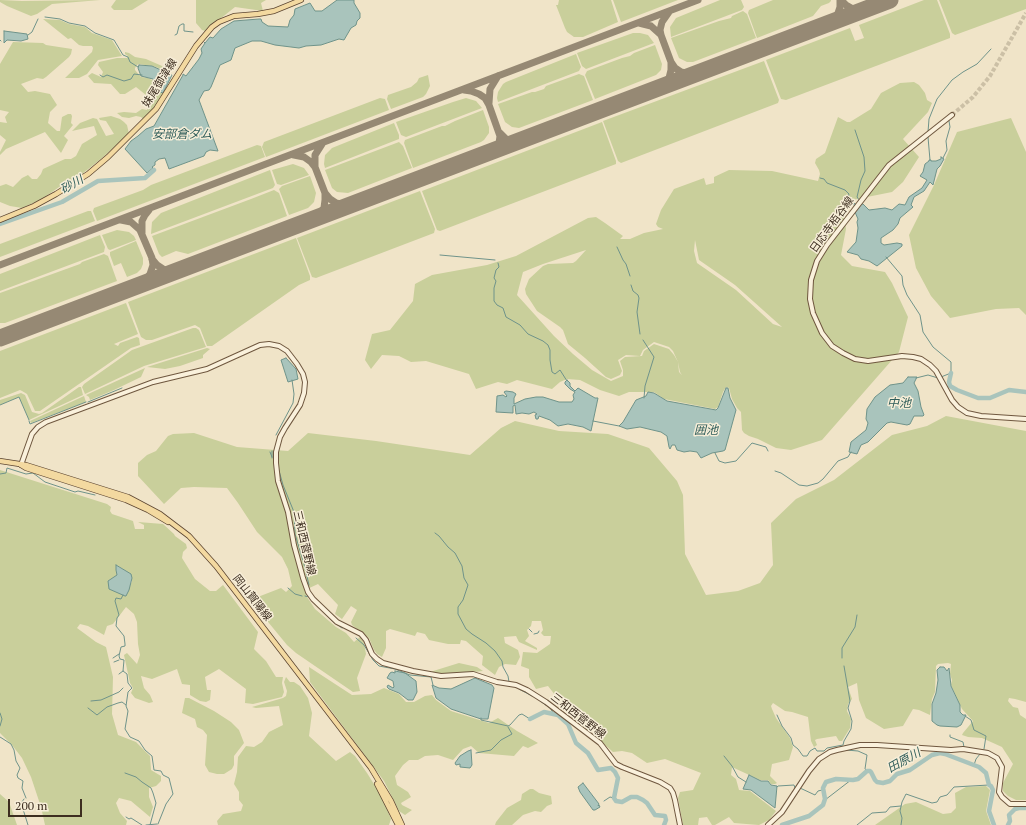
<!DOCTYPE html>
<html>
<head>
<meta charset="utf-8">
<style>
	body { margin:0 }
	#map { position:relative; width:1026px; height:825px; overflow:hidden; background:#f0e4c8; font-family:"PT Serif",serif }
	canvas { display:block }
	.scale { position:absolute; left:8px; top:799px; width:74px; height:18px; box-sizing:border-box; border:2px solid #3d2e20; border-top:0; padding-left:5px; font-size:12px; line-height:14px; white-space:nowrap; color:#3d2e20; -webkit-text-stroke:3px #f7eed8; paint-order:stroke }
</style>
</head>
<body>
<div id="map">
<canvas width="1026" height="825"></canvas>
<div class="scale">200 m</div>
</div>
<script>
const ctx = document.querySelector('canvas').getContext('2d');
ctx.lineJoin = 'round';
function fillPath(path, color) {
  ctx.fillStyle = color;
  ctx.fill(path, 'evenodd');
}
function poly(rows) {
  const path = new Path2D();
  for (const r of rows) {
    path.moveTo(r[0], r[1]);
    for (let i = 2; i < r.length; i += 2) path.lineTo(r[i], r[i + 1]);
  }
  return path;
}
function stroke(path, color, width, dash) {
  ctx.strokeStyle = color;
  ctx.lineWidth = width;
  ctx.lineCap = dash ? 'butt' : 'round';
  ctx.setLineDash(dash || []);
  ctx.stroke(path);
}
function drawText(font, color, halo, rows, align = 'center') {
  ctx.font = font + ' "PT Serif","Noto Sans JP",serif';
  ctx.lineWidth = 3;
  ctx.setLineDash([]);
  ctx.textBaseline = 'middle';
  ctx.strokeStyle = halo;
  ctx.fillStyle = color;
  for (const [text, x, y, turn = 0] of rows) {
    ctx.save();
    ctx.translate(x, y);
    ctx.rotate((+turn || 0) * Math.PI / 180);
    ctx.textAlign = isNaN(turn) ? turn : align;
    if (halo) ctx.strokeText(text, 0, 0);
    ctx.fillText(text, 0, 0);
    ctx.restore();
  }
}
fillPath(poly([
	[0,0,22,1,100,0,52,4,37,14,31,16,7,6,0,2],
	[116,0,148,0,132,10,114,10,111,7],
	[196,0,266,0,261,3,263,11,235,7,205,31,202,30,196,23],
	[559,0,611,0,618,22,583,37,574,37,567,32,565,28,556,5,558,5],
	[613,0,678,0,621,22],
	[720,0,741,0,744,7,742,10,671,37,670,27,676,18],
	[773,0,831,0,831,1,829,3,821,6,813,16,757,38,748,13,749,10],
	[924,0,937,0,950,34,950,38,786,100,781,99,766,60,850,28,855,41,864,38,859,25],
	[939,0,1026,0,1026,9,955,35,952,33],
	[743,11,747,14,756,38,693,62,687,62,679,58,671,38,719,21,731,18,732,16],
	[43,19,60,20,69,24,85,27,92,33,112,40,122,56,98,60,87,74,79,78,65,78,92,52,93,48,92,46,83,46,79,45,71,38,68,39],
	[633,33,640,33,648,35,654,43,586,69,582,66,577,53],
	[13,42,43,43,46,45,72,49,71,54,69,57,46,77,43,79,37,78,21,84,28,92,35,91,50,94,57,105,50,112,48,123,57,131,60,131,62,117,68,114,71,114,72,116,71,123,73,125,64,136,68,140,61,153,45,132,6,149,0,155,0,152,6,140,0,135,0,122,7,123,5,117,9,112,0,110,0,64],
	[655,45,662,64,661,70,656,75,595,99,585,75,587,71,622,58,630,56,634,53],
	[125,52,129,53,135,57,146,59,162,66,165,69,164,70,153,66,138,64,135,68,135,70,141,77,148,78,154,81,159,90,159,93,163,93,160,102,151,113,143,119,141,117,136,116,129,118,122,117,117,113,124,112,136,113,142,109,147,110,149,102,146,95,136,87,125,94,120,94,111,84,94,83,88,76,92,73,101,77,103,72,98,65,99,62,117,58,127,58,128,56,125,54],
	[576,54,581,67,579,71,498,102,497,98,498,92,503,84,506,82],
	[764,61,779,100,778,103,621,163,618,161,603,121],
	[579,74,584,76,593,100,519,128,512,127,505,122,498,104,532,92,535,92,544,89,546,86],
	[428,75,430,86,426,94,423,97,391,109,387,99,388,95,411,87,417,82,419,78],
	[914,82,919,85,925,93,927,100,932,103,928,112,903,139,919,157,903,182,892,192,842,202,846,229,841,255,852,266,885,272,892,283,908,317,899,352,822,440,791,450,776,448,758,439,749,436,744,433,742,430,741,412,737,408,732,399,729,388,726,387,723,392,718,407,715,409,664,399,654,392,629,392,619,396,600,390,580,380,567,379,560,382,552,389,517,380,507,384,498,382,476,389,469,374,426,361,411,362,399,356,382,355,371,369,365,360,372,334,390,330,413,301,415,284,432,275,487,265,516,256,588,218,596,217,605,223,623,236,620,239,630,239,644,233,663,229,658,227,656,224,661,210,674,189,704,178,706,185,714,183,714,177,729,170,772,171,818,181,820,174,819,170,815,163,816,159,825,153,838,117,847,122,850,122,871,109,881,93,900,83],
	[695,240,699,260,735,285,782,327,773,324,736,290,697,263,694,251],
	[586,250,576,261,573,263,548,264,543,266,529,279,525,289,526,294,537,311,560,327,563,330,568,344,585,358,606,377,611,379,620,375,622,371,618,360,626,355,640,356,643,350,654,342,669,347,673,351,678,362,680,372,682,375,679,372,678,362,674,355,669,349,654,344,644,351,642,356,625,357,620,361,623,370,623,376,611,381,592,370,573,354,554,336,517,295,523,272,543,264],
	[380,98,385,99,389,110,266,157,262,147,264,142],
	[466,98,476,101,482,108,406,137,401,135,396,122,453,102],
	[483,110,489,127,489,133,484,140,481,142,413,168,404,143,405,140,442,126,445,126,455,121],
	[111,116,120,119,124,122,127,125,129,134,102,158,82,174,62,185,42,199,22,208,10,206,0,202,0,186,6,184,13,187,22,178,28,175,32,179,37,179,41,174,43,169,65,159,71,159,76,156,82,144,97,135,94,126,72,131,80,123,93,118,97,119,106,136,114,134,106,121,100,120,99,118],
	[1011,118,1026,152,1026,315,1019,308,996,309,950,318,931,296,916,268,909,235,934,185,957,132],
	[602,122,616,161,616,164,440,231,437,230,422,191],
	[394,123,399,135,399,139,325,168,324,164,325,155,332,148],
	[399,142,403,146,412,168,348,193,337,192,332,188,325,170],
	[257,145,261,146,265,157,97,221,93,211,94,208,143,190,151,185],
	[293,164,304,168,309,175,281,185,277,184,272,170],
	[270,170,275,185,273,188,151,234,152,222,161,213],
	[310,176,316,193,314,202,308,208,289,215,279,189,282,186],
	[274,190,279,193,287,216,188,254,176,251,162,257,159,254,152,236,251,199],
	[420,191,435,229,434,233,316,278,312,277,297,238],
	[88,211,91,211,95,221,0,257,0,244],
	[117,230,129,232,134,236,136,240,110,250,108,249,102,235],
	[100,235,105,247,104,252,0,291,0,274],
	[296,238,310,276,310,280,299,285,212,346,207,346,200,328,195,325,152,340,146,340,141,337,128,302],
	[136,241,143,258,143,264,141,269,137,273,127,277,121,263,114,266,110,255,110,252],
	[104,254,108,256,117,281,5,323,0,323,0,293,80,264,82,262],
	[126,303,138,334,114,344,118,346,120,343,137,337,139,338,140,345,131,348,40,411,35,411,27,394,22,391,20,390,0,398,0,351],
	[193,328,196,328,199,330,206,347,144,366,85,394,82,387,84,384,132,350],
	[207,348,210,349,203,355,203,358,180,366,165,369,147,367],
	[145,368,141,377,114,390,90,400,89,397,86,395],
	[79,387,81,387,83,395,29,420,19,397,0,405,0,400,21,393,25,395,32,412,39,414,42,413],
	[84,396,86,402,31,423,30,421],
	[946,416,1026,431,1026,702,1015,699,1009,698,1008,701,1013,707,1018,708,1020,715,1026,719,1026,800,1016,800,1008,796,1003,791,1003,783,1013,764,1002,747,982,738,968,737,962,735,963,733,973,721,962,709,951,685,952,680,950,674,951,664,948,663,938,664,936,666,935,692,932,699,930,715,919,710,913,709,903,726,884,729,866,718,859,700,857,683,848,687,852,699,848,704,847,711,851,719,850,728,842,741,839,741,836,736,817,739,815,740,817,745,814,747,811,741,808,717,792,712,785,711,773,703,771,706,772,709,776,718,790,738,793,747,789,760,772,764,770,776,777,783,775,784,771,784,768,780,760,780,732,767,731,775,736,779,739,790,750,791,776,811,769,820,759,825,734,823,729,817,715,825,712,825,707,817,699,818,698,825,683,825,678,798,680,792,693,790,701,773,665,759,647,763,632,753,622,751,613,752,594,735,594,731,589,728,588,730,572,718,570,709,559,700,548,686,536,689,529,677,529,669,521,666,523,652,537,653,550,644,551,636,544,636,541,633,543,630,541,621,532,621,531,626,527,630,529,636,525,641,537,648,537,650,519,642,516,636,504,637,505,643,518,650,520,657,516,665,505,664,499,667,495,675,482,665,483,656,466,641,461,640,460,644,448,644,429,640,425,634,417,632,415,636,390,629,386,631,386,648,382,657,377,654,374,650,369,638,352,625,351,622,357,610,351,606,342,619,335,614,338,605,318,584,305,590,307,597,315,609,336,627,346,633,354,642,360,637,364,643,366,654,357,678,360,691,353,692,296,653,287,645,250,600,281,588,286,592,292,586,288,569,282,557,257,532,238,503,227,488,194,487,181,488,164,504,138,476,138,463,147,455,156,451,168,436,173,434,194,433,237,447,288,451,308,433,376,441,470,455,501,428,515,421,559,431,608,434,649,448,677,481,683,495,685,554,706,595,738,591,760,583,773,565,771,523,796,499,834,480,892,435,927,426],
	[0,470,107,504,111,507,110,511,112,514,133,521,135,529,144,529,144,525,138,522,163,524,174,534,175,536,186,544,187,548,183,552,182,558,195,579,210,591,216,591,223,585,258,632,254,649,266,661,276,677,283,677,282,683,284,692,282,697,253,704,245,703,246,689,219,669,205,677,207,690,211,690,210,700,206,702,200,701,190,695,190,685,182,684,177,669,152,679,141,676,144,688,150,695,153,702,149,703,135,698,131,693,133,688,130,683,124,655,127,653,137,664,140,655,138,644,137,622,134,614,126,607,113,624,107,626,104,635,88,626,80,624,77,628,96,642,106,647,113,677,112,714,118,735,136,742,150,756,151,770,161,776,161,781,156,786,149,788,149,797,153,807,150,817,131,801,119,798,116,803,120,813,127,821,126,825,45,825,41,807,31,777,22,758,12,745,0,733],
	[116,566,118,566,131,575,132,581,126,595,108,581,117,576],
	[459,663,477,667,483,671,444,675,430,672],
	[309,667,352,695,371,694,384,688,399,694,406,702,414,702,425,696,432,695,436,700,451,711,489,723,498,718,517,731,538,743,528,748,523,746,514,756,479,753,471,746,463,749,453,760,438,755,425,756,418,760,409,760,403,765,395,776,397,785,408,792,411,797,401,803,402,805,412,810,405,815,399,811,384,781,310,682],
	[286,677,290,682,294,682,300,686,308,698,312,713,309,736,336,761,350,752,355,756,367,773,382,797,391,819,389,825,218,825,217,821,223,814,241,811,243,805,239,800,239,792,234,784,237,772,238,757,246,746,254,747,262,742,269,732,283,725,279,706,256,708,252,707,283,698,286,696,287,691,284,682],
	[185,698,189,698,214,711,231,722,239,730,244,743,234,756,234,765,232,769,224,774,217,774,209,772,205,765,207,735,203,730,197,727,195,719,182,713],
	[986,786,990,790,986,811,991,825,875,825,905,804,916,802,943,814,951,813,956,808,955,793,966,787],
	[530,789,533,789,539,793,551,796,552,804,547,806,541,812,535,811,523,815,512,825,495,825,496,822,507,808,521,800,522,794],
	[0,794,9,802,17,825,0,825]
]), '#c9cf9b');
const water = poly([
	[337,0,354,0,354,3,360,13,360,18,357,21,356,25,351,28,344,40,339,39,321,45,306,46,299,48,275,45,261,41,252,41,235,48,231,60,220,65,211,87,209,90,204,91,199,100,218,151,210,150,206,152,204,156,169,169,165,158,159,159,155,162,155,165,152,167,153,168,147,173,125,149,131,141,138,136,146,129,154,126,183,75,183,74,186,76,199,59,202,53,201,49,205,43,204,42,205,43,210,37,213,38,221,29,234,21,259,19,261,19,262,22,268,26,288,27,290,20,294,15,295,9,310,3,315,11,322,11,337,0],
	[4,31,27,34,28,39,21,41,7,40,4,43,4,31],
	[139,65,152,66,172,75,163,93,160,92,161,90,153,79,141,76,138,68,139,65],
	[941,157,944,159,940,166,937,169,933,185,930,182,924,191,914,197,911,205,913,207,900,218,898,224,893,230,881,238,881,243,884,245,897,243,902,244,902,246,877,266,869,261,861,259,858,255,847,252,856,242,858,228,857,222,858,219,855,212,854,205,851,201,855,204,863,204,869,210,885,208,892,210,899,204,905,205,909,197,922,188,927,180,920,176,923,172,925,164,929,161,929,160,931,160,931,161,936,161,941,159,941,157],
	[286,358,296,369,298,379,288,382,281,360,286,358],
	[908,377,917,377,914,383,918,391,921,407,924,415,923,416,914,416,910,424,907,425,891,422,887,423,868,442,861,445,857,454,849,452,851,442,866,430,868,423,866,419,867,409,875,397,890,385,903,383,908,377],
	[567,380,570,383,570,386,575,391,578,388,595,398,598,398,591,431,583,427,568,424,558,426,550,420,539,416,538,419,536,419,535,415,537,414,534,412,529,414,522,413,516,414,515,405,513,406,513,413,496,412,497,396,503,395,506,397,507,396,504,392,506,391,513,392,516,394,514,398,514,404,525,399,536,397,543,397,559,402,572,402,574,399,573,395,575,392,570,389,565,384,565,382,567,380],
	[726,388,728,388,730,398,736,410,725,450,723,451,712,453,701,458,697,452,690,451,684,452,677,450,675,445,672,445,670,449,669,447,667,436,661,432,640,427,627,429,619,426,623,422,636,400,646,396,648,392,654,393,667,401,716,410,718,408,726,388],
	[116,565,131,574,132,578,129,590,126,596,125,596,109,589,108,581,117,575,116,570,116,565],
	[940,667,944,667,947,671,949,668,951,686,960,705,960,712,963,715,966,715,961,725,957,727,940,726,937,725,932,721,932,704,936,693,938,680,937,670,940,667],
	[395,671,405,673,416,681,417,692,413,700,408,700,399,693,389,689,387,687,388,685,393,688,394,687,393,681,387,678,390,673,392,672,395,673,395,671],
	[475,678,492,685,494,688,488,719,481,719,451,709,436,698,432,685,439,688,451,689,475,678],
	[471,750,472,765,470,768,460,767,460,764,456,765,455,763,460,756,468,751,471,750],
	[749,775,761,781,768,781,771,785,777,786,775,808,751,790,743,789,749,775],
	[583,783,599,804,598,806,599,805,600,807,595,810,593,810,580,792,578,787,583,783]
]);
fillPath(water, '#a9c4bc');
stroke(water, '#6f938a', 1);
stroke(poly([
	[45,17,60,19,69,23,85,26,95,33,114,40,123,55,128,57,130,62,138,67],
	[28,35,32,32,38,19],
	[175,35,177,34,179,26,182,24,184,24,184,31,193,32],
	[0,40,1,41],
	[100,75,103,77,107,75,124,81,131,79,134,74,142,75],
	[855,130,864,157,865,171,861,180,857,197,860,201],
	[928,132,929,119,937,99,952,80,963,72,977,64,991,49],
	[928,137,930,160],
	[943,158,947,150,946,141,950,127,949,121],
	[820,178,824,179,827,183,845,190,849,194,848,198,851,201],
	[617,247,623,260,626,264,630,276],
	[440,255,495,260],
	[886,257,902,276,903,285,907,295,920,315,923,332,933,347,951,362,951,373,941,377],
	[498,263,499,267,496,270,494,278,496,281,494,288,494,301,497,305,503,308,506,317,520,325,528,334,543,341,548,345,550,350,550,360,552,372,555,374,560,370,567,381],
	[631,285,633,291,638,295,639,298,637,312,640,334],
	[643,340,654,357,645,386,644,398],
	[916,378,928,375,938,378],
	[88,402,122,388],
	[0,405,19,397,29,420],
	[29,421,30,424,86,402],
	[593,421,619,426],
	[276,435,293,403,294,394,292,380],
	[270,452,272,457],
	[715,453,719,461,725,463,736,461,752,443,766,447,768,451],
	[272,458,272,451],
	[278,467,283,485,294,512,295,534,304,564,309,585],
	[775,471,781,473,799,485,807,486,818,483,823,479,838,461,848,457,851,452],
	[0,474,6,473,7,468,26,474,33,473,45,482,75,492,78,491,95,495],
	[435,533,439,536,448,547,455,553,462,566,464,578,468,585,463,600,458,607,458,614,466,629,472,634,486,643,495,651,502,661,503,667,508,676,509,682],
	[288,588,295,594,302,596],
	[123,595,121,599,116,598,115,601,119,615,117,618,116,626,124,636,125,644,125,646,121,647,119,656,120,659,124,660,123,671,127,674,128,683,132,688,128,692,126,706,128,711,125,729,130,737,139,741,145,750,152,756,154,770,161,771,163,775,169,778,173,794,166,804,158,824],
	[305,596,309,597],
	[314,602,332,621,342,628],
	[529,629,532,632],
	[534,634,538,633,539,631],
	[356,638,364,645,373,660,379,666,395,669,410,675,431,677,433,685],
	[113,658,119,654],
	[842,658,842,648,855,627,857,615],
	[114,662,119,660],
	[119,674,123,671],
	[519,689,532,696],
	[91,701,101,700,119,692,123,688],
	[540,701,550,708,554,714],
	[88,708,97,715,107,707,118,703,122,702,126,705],
	[0,713,2,719,0,726],
	[777,715,782,726,791,738,793,745,798,749,803,756,807,756,810,751,815,748,817,751,824,751,827,748,843,745,844,741,851,729,852,721,848,708,850,701,844,666],
	[965,716,971,720,974,730,986,736,984,749],
	[481,718,481,720,508,726,510,725,519,715,522,714,530,719],
	[950,735,950,737,963,742,964,747],
	[0,737,11,744,14,750,16,761,20,768,17,775,18,778,23,781,22,788,26,798],
	[846,750,858,751,867,755,865,769,867,771],
	[476,753,491,750,501,740,512,734,508,727],
	[724,756,732,766,738,777,746,782],
	[974,765,976,759,980,754],
	[125,773,136,777,142,782,151,788,153,793,156,803,150,825],
	[777,787,778,786,794,785,795,788],
	[800,788,815,795,818,791,822,790],
	[24,799,22,802,22,806,28,825],
	[825,800,851,780],
	[604,801,610,797,614,798],
	[126,817,129,819,131,818,142,825],
	[146,825,157,824],
	[857,825,872,813,886,812,890,807,901,806],
	[901,825,902,818,900,811,902,802,906,794,932,803,937,802,940,797,947,795,954,787,989,785]
]), '#6f938a', 1);
stroke(poly([
	[0,224,62,202,98,181,145,178,154,170],
	[951,373,949,382,950,386,957,390,978,398,990,398,1009,390,1026,392],
	[530,719,544,712,558,715,568,724,576,743,588,753,598,770,611,768,615,772,618,778,614,798,616,801,622,802,631,797,637,797,643,800,647,803,655,815,665,816,666,820,664,825],
	[782,825,809,816,823,805,825,799,823,788,826,782,836,779,853,780,858,779,867,771,870,771,871,772,875,780,877,782,883,783,890,781,897,774,910,770,932,755,940,753,945,754,979,767,986,773,989,785,991,786,993,790,989,811,994,825],
	[1008,825,1010,821,1009,815,1015,809,1019,808,1026,808]
]), '#a9c4bc', 4.5);
stroke(poly([
	[841,0,846,5,853,9,859,10,868,8],
	[669,12,662,22,660,30,661,35,671,62,675,68,681,72,690,74,698,73],
	[639,23,651,26,661,35],
	[824,25,833,20,837,16,840,7,840,0],
	[656,89,665,83,669,78,671,70,671,62],
	[464,90,471,91,479,94,485,98,489,105,500,136,499,144,495,148,489,152],
	[489,103,490,89,498,76],
	[500,133,507,140,518,141],
	[294,155,304,157,311,162,315,167,325,193,325,200,324,208,319,214,312,220],
	[315,167,315,155,322,144],
	[325,193,330,199,336,203,345,205,354,204],
	[121,220,131,222,140,230,152,258,153,265,150,274,145,281,139,285],
	[142,233,142,221,145,215,149,210],
	[152,259,157,265,163,269,170,271,178,270],
	[0,265,698,0],
	[0,335,6,336]
]), '#968974', 7);
stroke(poly([
	[0,338,890,0]
]), '#968974', 17);
stroke(poly([
	[952,115,973,97,990,76,1026,13]
]), '#ccc0a6', 4, [4, 2]);
const secondary = poly([
	[952,115,889,165,827,245,817,261,811,280,810,299,813,313,822,333,832,346,843,353,855,359,868,361,902,356,913,357,921,359,930,365,936,371,952,400,958,407,967,413,981,416,1026,419],
	[21,465,32,434,38,427,46,422,153,382,207,369,260,345,269,344,279,346,287,351,297,364,303,374,305,382,304,393,300,405,285,428,280,437,276,452,276,463,278,481,288,512,294,545,303,578,308,592,313,599,337,622,361,634,366,640,372,654,377,659,383,663,413,671,441,676,473,674,497,682,516,685,527,690,546,702,600,743,616,764,622,767,660,782,670,788,673,793,675,800,680,825],
	[768,825,782,812,809,771,819,759,830,752,837,750,860,745,877,745,951,750,963,749,988,753,997,758,1002,767,999,792,1002,797,1010,804,1026,804]
]);
const primary = poly([
	[0,220,34,206,56,194,88,174,108,157,156,109,196,46,212,27,219,22,234,16,258,14,274,11,301,0],
	[0,461,26,465,128,497,160,514,189,536,216,566,371,768,391,801,402,825],
	[21,465,26,468,126,500,148,510,168,522],
	[377,784,398,825]
]);
stroke(secondary, '#6f573f', 6);
stroke(primary, '#5b4430', 6);
stroke(secondary, '#faf1dc', 4);
stroke(primary, '#f3d9a0', 4.5);
drawText('11px', '#3d2e20', '#f7eed8', [
	["妹尾御津線",160,83,-58],
	["日応寺栢谷線",832,225,-54],
	["三和西菅野線",304,543,77],
	["岡山賀陽線",252,598,52],
	["三和西菅野線",578,716,38]
]);
drawText('italic 12px', '#2f5d5a', '#f7eed8', [
	["安部倉ダム",182,135],
	["砂川",72,185,-30],
	["中池",899,404],
	["囲池",706,431],
	["田原川",904,761,-29]
]);
</script>
</body>
</html>
